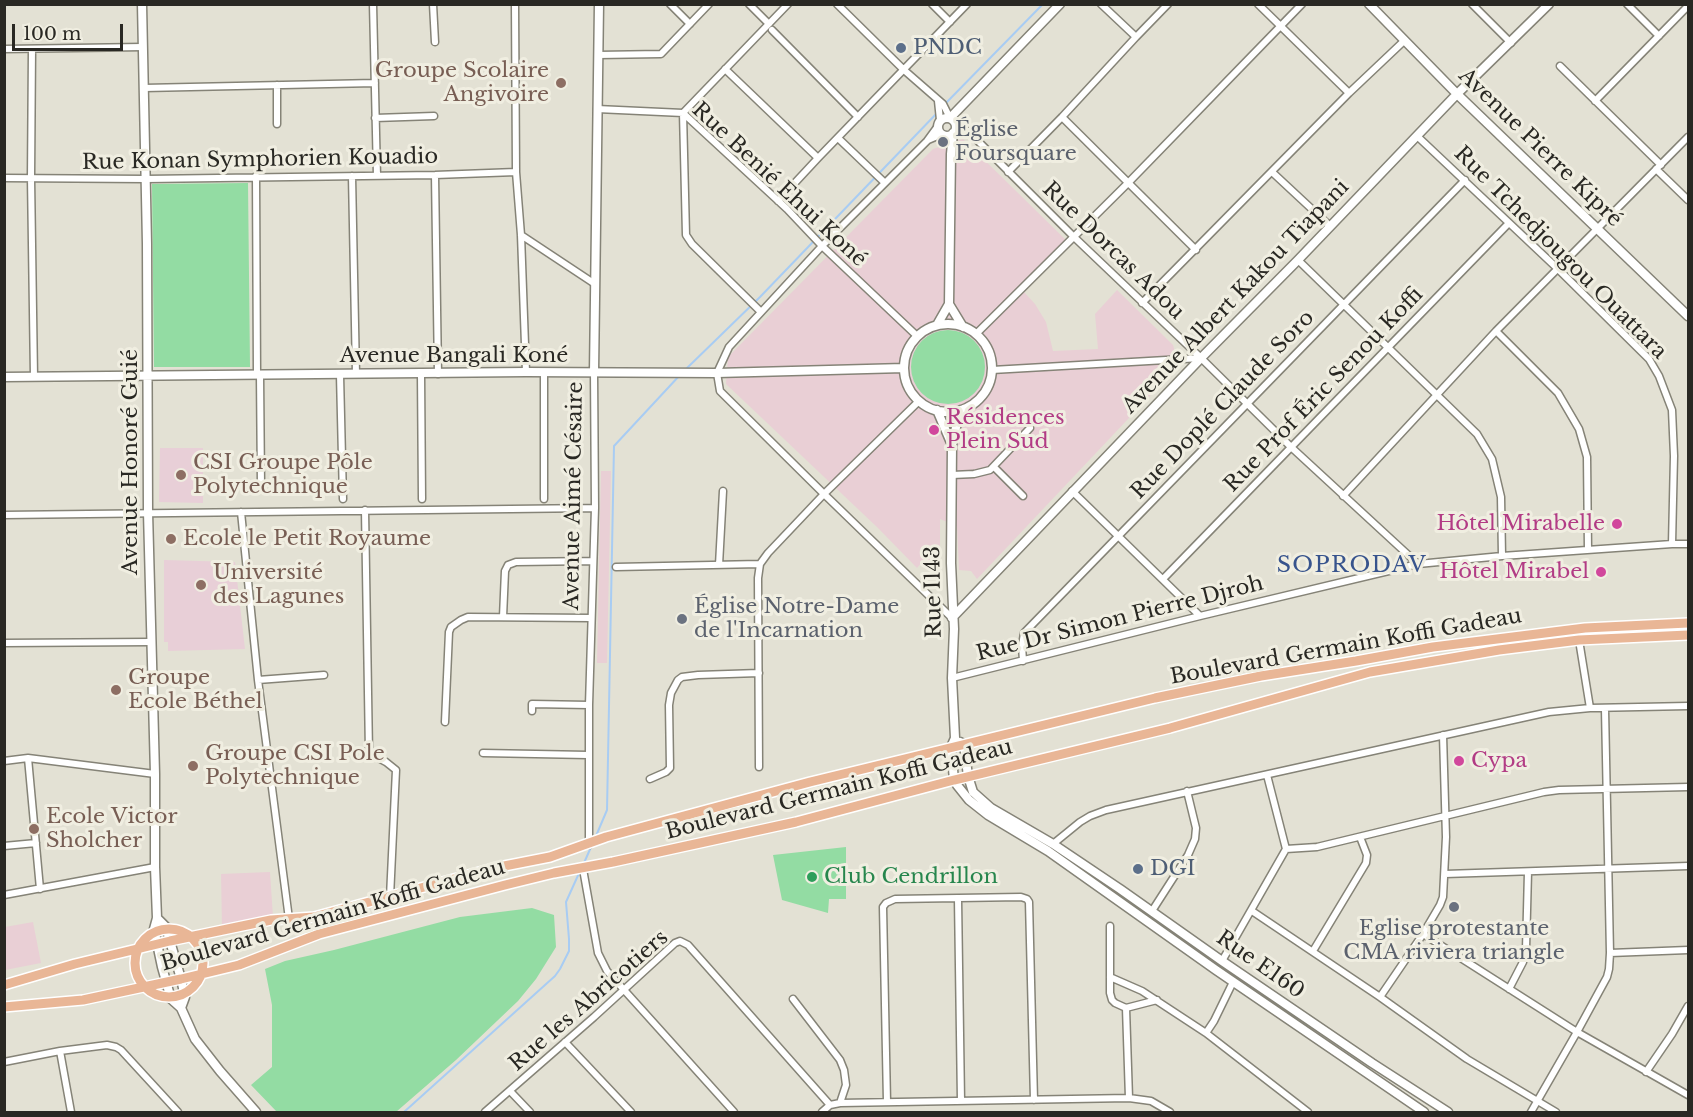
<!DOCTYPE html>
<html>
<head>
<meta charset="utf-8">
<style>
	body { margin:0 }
	#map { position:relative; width:1693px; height:1117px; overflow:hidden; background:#e3e1d4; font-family:"Libre Baskerville",serif }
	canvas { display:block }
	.frame { position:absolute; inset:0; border:6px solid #292823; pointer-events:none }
	.scale { position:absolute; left:12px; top:24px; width:111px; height:27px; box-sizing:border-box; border:3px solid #292823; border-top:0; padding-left:8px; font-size:18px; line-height:21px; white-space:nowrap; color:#292823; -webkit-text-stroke:4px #f0eee1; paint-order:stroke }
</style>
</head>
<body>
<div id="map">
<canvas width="1693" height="1117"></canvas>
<div class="frame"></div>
<div class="scale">100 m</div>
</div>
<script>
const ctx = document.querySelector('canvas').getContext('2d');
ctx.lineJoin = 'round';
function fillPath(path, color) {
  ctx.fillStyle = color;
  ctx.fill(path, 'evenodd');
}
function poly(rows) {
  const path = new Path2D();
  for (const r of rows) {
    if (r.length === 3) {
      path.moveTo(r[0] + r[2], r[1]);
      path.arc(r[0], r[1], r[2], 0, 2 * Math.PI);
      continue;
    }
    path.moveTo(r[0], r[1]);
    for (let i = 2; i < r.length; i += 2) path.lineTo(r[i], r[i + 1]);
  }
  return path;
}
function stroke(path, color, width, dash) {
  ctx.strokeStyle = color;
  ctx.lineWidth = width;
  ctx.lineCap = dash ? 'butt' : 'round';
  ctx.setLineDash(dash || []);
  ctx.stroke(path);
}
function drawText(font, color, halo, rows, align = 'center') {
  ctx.font = font + ' "Libre Baskerville",serif';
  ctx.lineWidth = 6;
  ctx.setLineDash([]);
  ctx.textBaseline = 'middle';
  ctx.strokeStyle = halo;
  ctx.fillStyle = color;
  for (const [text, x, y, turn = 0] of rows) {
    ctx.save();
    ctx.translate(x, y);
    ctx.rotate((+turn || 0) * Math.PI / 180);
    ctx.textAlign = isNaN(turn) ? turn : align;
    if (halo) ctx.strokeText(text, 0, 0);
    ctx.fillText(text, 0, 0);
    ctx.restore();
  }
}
fillPath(poly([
	[963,139,1071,245,1024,292,1035,304,1046,322,1053,351,1098,349,1095,314,1117,290,1173,345,1179,365,977,579,971,571,959,570,957,526,940,519,940,563,922,562,917,568,878,528,726,384,728,357,933,149],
	[601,471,611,471,607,663,597,663],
	[270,872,273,917,222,927,221,874],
	[33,922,41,963,5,970,5,927]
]), '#e9cfd5');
fillPath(poly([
	[160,448,203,448,203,503,159,502],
	[164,560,235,562,245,649,168,651,168,642,164,642]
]), '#e8cfd7');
fillPath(poly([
	[248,183,250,367,154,367,152,184],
	[948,367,37],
	[846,847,846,899,829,899,828,913,782,900,773,855],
	[532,908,554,915,556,947,536,979,518,1001,456,1060,396,1112,277,1112,251,1085,272,1067,272,1005,265,969,285,961,334,950,460,917]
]), '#93dca3');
stroke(poly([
	[944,105,1043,4],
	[686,369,760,297,938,112],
	[596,836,607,810,614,446,680,375],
	[584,863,591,847],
	[404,1112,555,976,560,969,569,951,569,939,566,902,580,871]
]), '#a8ccf3', 2);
const street = poly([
	[373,4,377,176],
	[433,4,435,42],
	[515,4,516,172,521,235,526,372],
	[670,4,690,24],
	[749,4,769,24],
	[837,4,904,70,943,104,950,118],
	[932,4,950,22],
	[1101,4,1136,37],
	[1258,4,1349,93],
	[1472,4,1511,43],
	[1627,4,1659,36],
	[772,30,858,117],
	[4,49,143,47],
	[32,49,31,178,34,377],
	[598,55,661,54,709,4],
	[1560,66,1661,165],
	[725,69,818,158],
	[277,85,277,124],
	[144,88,375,83],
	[938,101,940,120],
	[1595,101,1688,6],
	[597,109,683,113,787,209,822,246,917,336],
	[1062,117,1196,250],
	[375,118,434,116],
	[955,122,970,133,1074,237,1201,358,1291,447,1418,564],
	[938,126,927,141,822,246,729,347,717,373,720,391,824,494,952,618],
	[1417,136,1559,270,1649,359,1659,376,1672,410,1674,456,1672,544],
	[838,138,885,183],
	[928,140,942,134],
	[1656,169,1688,200],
	[1008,172,1062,117,1136,37,1168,4],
	[1272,172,1330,226],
	[435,175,438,374],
	[256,176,257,375],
	[352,176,356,374],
	[4,178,146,179,435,175,516,172],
	[778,201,818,158,967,4],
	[521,235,595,284],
	[1298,260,1477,434,1492,459,1501,497,1502,556],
	[1142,303,1349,93,1405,40],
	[761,312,692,244,686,235,683,113,788,4],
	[1496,331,1558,393,1579,429,1587,457,1588,550],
	[976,334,1129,182,1302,4],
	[992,370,1201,358],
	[421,374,422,499],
	[260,375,261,486],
	[340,375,343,499],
	[994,467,1023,496],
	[952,475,974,474,990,470,1030,428],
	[1072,491,1200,616],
	[1343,496,1496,331,1688,137],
	[544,499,544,373],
	[365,510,369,753,386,762,396,770,390,897],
	[241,512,258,680,289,919],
	[4,515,595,508],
	[719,565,723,491],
	[616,567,760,564],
	[1163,579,1508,224],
	[503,617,505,571,508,565,516,562,593,561],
	[1579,640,1590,708],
	[4,643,151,642],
	[1023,661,1022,646,1024,633,1465,180],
	[952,678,1200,616,1418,564,1502,556,1672,544,1688,544],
	[258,680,324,675],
	[532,711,532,704,589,705],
	[445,722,449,632,451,627,461,620,468,617,591,618],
	[483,753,588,755],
	[28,758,40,889],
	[4,761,28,758,155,774],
	[759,767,758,578,760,564,768,553,824,494,919,401],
	[650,779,666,772,670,768,669,705,671,693,678,680,682,677,698,675,759,673],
	[1053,844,1080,822,1090,816,1106,810,1549,712,1590,708,1688,706],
	[589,845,589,705,595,508,594,372],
	[4,846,36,843],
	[1286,849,1317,847,1544,792,1559,790,1688,787],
	[583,869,598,953,607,971,734,1112],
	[1445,874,1688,866],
	[4,895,155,867],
	[958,899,961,1101],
	[1152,911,1188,855,1195,839,1196,828,1187,791],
	[1252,911,1380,997,1467,1059,1556,1112],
	[1110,926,1110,993,1112,1000,1115,1003,1126,1008,1157,1000],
	[1423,934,1577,1032,1688,1095],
	[1313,951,1366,863,1367,855,1360,837],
	[1610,953,1688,950],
	[1222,961,1286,849,1267,775],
	[1110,977,1142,991,1206,1033,1308,1112],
	[1509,989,1523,962,1526,949,1528,872],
	[1380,997,1423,934,1440,905,1443,897,1446,837,1443,735],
	[793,999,840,1060,844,1070,846,1085,840,1103],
	[1126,1008,1129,1098],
	[1206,1033,1214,1021,1233,982],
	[565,1042,631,1112],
	[60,1051,71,1112],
	[4,1062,60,1051,107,1045,116,1047,121,1050,178,1112],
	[1646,1072,1672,1034,1688,1006],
	[510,1091,530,1112],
	[887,1102,883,907,886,903,895,899,1021,897,1027,899,1029,902,1034,1100],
	[485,1112,594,1017,675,943,680,941,688,945,830,1105],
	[822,1112,830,1105,840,1103,1129,1098,1151,1101,1170,1112],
	[1531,1112,1577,1032,1607,977,1609,969,1610,953,1605,709]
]);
const secondary = poly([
	[142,4,147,244,148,512,155,774,155,867,157,918,154,929,162,967,171,999,181,1008,195,1039,220,1071,256,1112],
	[1369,4,1457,94,1688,316],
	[947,127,9],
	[950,118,1060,4],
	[949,304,963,327],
	[948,368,44],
	[937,325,949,304,951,154,953,133],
	[594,372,599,4],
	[4,377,526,372,717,373,904,368],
	[964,409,957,423,952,445,951,563,954,629,952,678,955,738,951,747,954,780,957,785,969,800,988,815,1048,851,1216,970,1424,1112],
	[937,410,952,445],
	[952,618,1201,358,1298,260,1457,94,1549,4],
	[960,742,964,745,968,776,973,792,991,808,1053,844,1120,889,1222,961,1372,1063,1448,1112],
	[157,918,166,927,181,979,185,997,181,1008]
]);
const primary = poly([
	[169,963,34],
	[4,985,75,964,170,941,271,920,314,917,494,868,550,857,606,837,810,782,1155,698,1261,676,1356,661,1433,647,1585,628,1688,623],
	[4,1007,83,1000,181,979,239,965,319,934,505,885,554,873,613,862,796,822,954,780,1170,728,1370,672,1499,650,1579,640,1688,635]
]);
stroke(street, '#858377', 9);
stroke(secondary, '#858377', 11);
stroke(primary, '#fff', 12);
stroke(street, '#fff', 6);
stroke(secondary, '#fff', 8);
stroke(primary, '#e9b696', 9);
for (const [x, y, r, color] of [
	[901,48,6,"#5c6f8a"],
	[561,83,6,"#8d6e63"],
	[943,142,6,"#6b7280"],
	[934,430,6,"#d1479c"],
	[181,475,6,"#8d6e63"],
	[1617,524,6,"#d1479c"],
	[171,539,6,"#8d6e63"],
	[1601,572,6,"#d1479c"],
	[201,585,6,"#8d6e63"],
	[682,619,6,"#6b7280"],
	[116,690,6,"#8d6e63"],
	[1459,761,6,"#d1479c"],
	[193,766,6,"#8d6e63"],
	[34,829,6,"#8d6e63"],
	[1138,869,6,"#5c6f8a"],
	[812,877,6,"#2e9e5b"],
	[1454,907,6,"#6b7280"]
]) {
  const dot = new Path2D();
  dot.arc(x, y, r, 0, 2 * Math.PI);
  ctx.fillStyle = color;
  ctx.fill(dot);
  stroke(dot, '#f0eee1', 2);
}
drawText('21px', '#4e5e75', '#f0eee1', [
	["PNDC",913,48],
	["DGI",1150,869]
], 'left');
drawText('21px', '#785e54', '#f0eee1', [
	["Groupe Scolaire",549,71,"right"],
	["Angivoire",549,95,"right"],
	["CSI Groupe Pôle",193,463],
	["Polytechnique",193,487],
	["Ecole le Petit Royaume",183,539],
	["Université",213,573],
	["des Lagunes",213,597],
	["Groupe",128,678],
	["Ecole Béthel",128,702],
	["Groupe CSI Pole",205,754],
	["Polytechnique",205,778],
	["Ecole Victor",46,817],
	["Sholcher",46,841]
], 'left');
drawText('21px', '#5b616d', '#f0eee1', [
	["Église",955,130],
	["Foursquare",955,154],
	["Église Notre-Dame",694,607],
	["de l'Incarnation",694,631],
	["Eglise protestante",1454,929,"center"],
	["CMA riviera triangle",1454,953,"center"]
], 'left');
drawText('21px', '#292823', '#f0eee1', [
	["Avenue Pierre Kipré",1540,148,44],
	["Rue Konan Symphorien Kouadio",260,160,-1],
	["Rue Benié Ehui Koné",779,185,43],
	["Rue Dorcas Adou",1113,251,44],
	["Rue Tchedjougou Ouattara",1560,253,45],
	["Avenue Albert Kakou Tiapani",1236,297,-46],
	["Avenue Bangali Koné",454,356],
	["Rue Prof Éric Senou Koffi",1324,390,-46],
	["Rue Doplé Claude Soro",1223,405,-46],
	["Avenue Honoré Guié",131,462,-90],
	["Avenue Aimé Césaire",574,496,-89],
	["Rue I143",934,592,-91],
	["Rue Dr Simon Pierre Djroh",1120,619,-14],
	["Boulevard Germain Koffi Gadeau",1346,647,-10],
	["Boulevard Germain Koffi Gadeau",839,790,-14],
	["Boulevard Germain Koffi Gadeau",333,916,-16],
	["Rue E160",1260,965,35],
	["Rue les Abricotiers",589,1001,-41]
]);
drawText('21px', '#b23c85', '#f0eee1', [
	["Résidences",946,418],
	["Plein Sud",946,442],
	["Hôtel Mirabelle",1605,524,"right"],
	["Hôtel Mirabel",1589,572,"right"],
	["Cypa",1471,761]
], 'left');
drawText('21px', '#27864d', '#f0eee1', [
	["Club Cendrillon",824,877]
], 'left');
ctx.letterSpacing = '1.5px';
drawText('22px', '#38548d', '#f0eee1', [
	["SOPRODAV",1352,566]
]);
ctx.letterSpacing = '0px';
</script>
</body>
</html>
